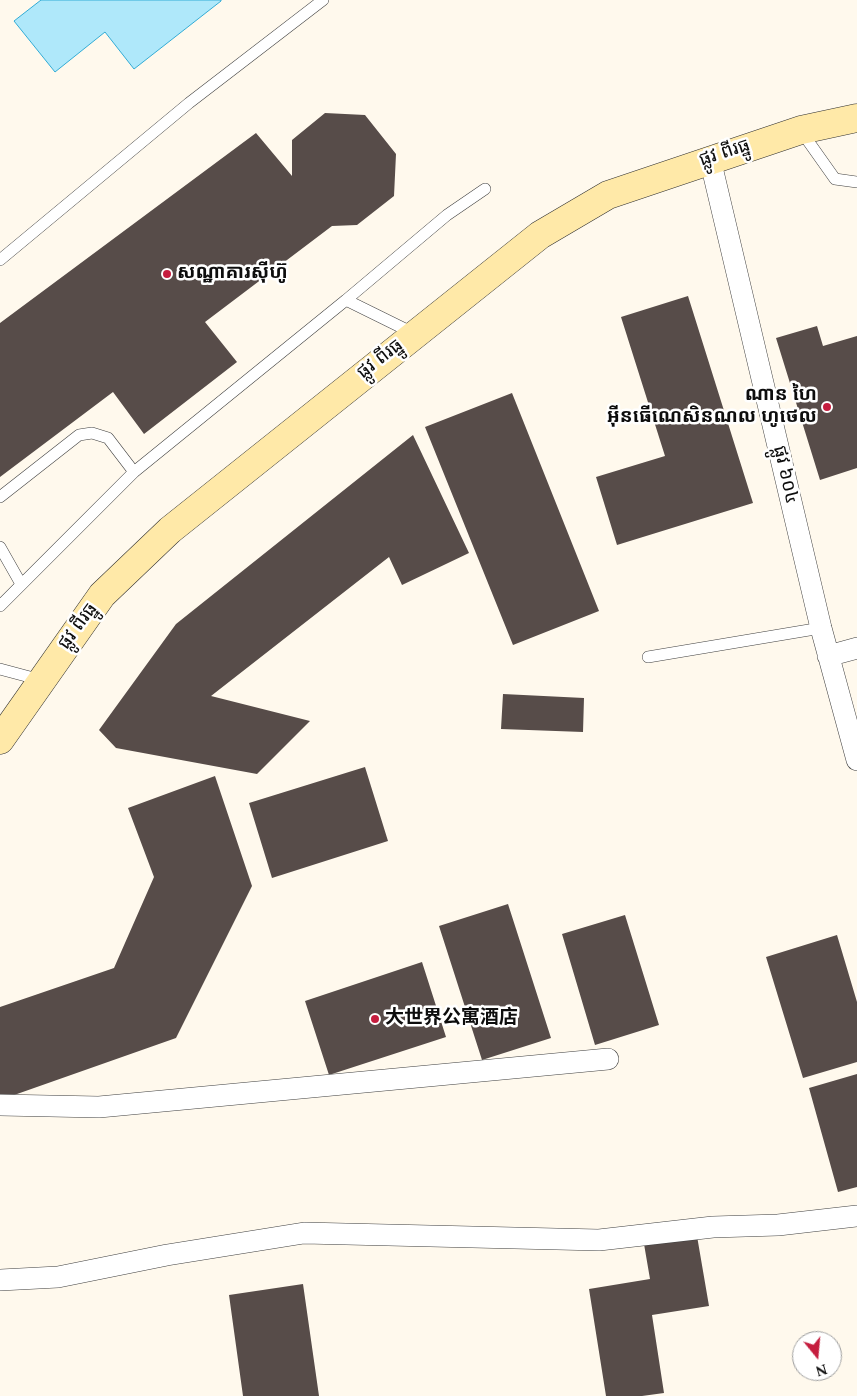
<!DOCTYPE html>
<html>
<head>
<meta charset="utf-8">
<style>
	body { margin:0 }
	#map { position:relative; width:857px; height:1396px; overflow:hidden; background:#fff9ed; font-family:Spectral,serif }
	canvas { display:block }
	.north { position:absolute; left:792px; top:1331px; width:50px; height:50px; box-sizing:border-box; background:#fff; border:1px solid #9e9e9e; border-radius:50%; rotate:163deg; font-size:14px; font-weight:700; line-height:20px; text-align:center; color:#0d0d0d }
	.north::after { content:''; display:block; margin:auto; width:18px; height:22px; background:#c51d3e; clip-path:polygon(50% 0,100% 100%,50% 72%,0 100%) }
</style>
</head>
<body>
<div id="map">
<canvas width="857" height="1396"></canvas>
<div class="north">N</div>
</div>
<script>
const ctx = document.querySelector('canvas').getContext('2d');
ctx.lineJoin = 'round';
function fillPath(path, color) {
  ctx.fillStyle = color;
  ctx.fill(path, 'evenodd');
}
function poly(rows) {
  const path = new Path2D();
  for (const r of rows) {
    path.moveTo(r[0], r[1]);
    for (let i = 2; i < r.length; i += 2) path.lineTo(r[i], r[i + 1]);
  }
  return path;
}
function stroke(path, color, width, dash) {
  ctx.strokeStyle = color;
  ctx.lineWidth = width;
  ctx.lineCap = dash ? 'butt' : 'round';
  ctx.setLineDash(dash || []);
  ctx.stroke(path);
}
function drawText(font, color, halo, rows, align = 'center') {
  ctx.font = font + ' Spectral,"Noto Sans SC","Noto Sans Khmer",serif';
  ctx.lineWidth = 5;
  ctx.setLineDash([]);
  ctx.textBaseline = 'middle';
  ctx.strokeStyle = halo;
  ctx.fillStyle = color;
  for (const [text, x, y, turn = 0] of rows) {
    ctx.save();
    ctx.translate(x, y);
    ctx.rotate((+turn || 0) * Math.PI / 180);
    ctx.textAlign = isNaN(turn) ? turn : align;
    if (halo) ctx.strokeText(text, 0, 0);
    ctx.fillText(text, 0, 0);
    ctx.restore();
  }
}
const water = poly([
	[41,0,221,0,221,1,134,69,105,32,55,72,14,21,41,0]
]);
fillPath(water, '#afe8fa');
stroke(water, '#32abd5', 1);
fillPath(poly([
	[325,113,365,115,396,154,394,196,357,225,332,226,205,322,237,362,144,434,113,392,0,477,0,323,256,133,292,176,292,140],
	[688,296,753,503,617,545,596,477,665,456,621,317],
	[817,326,823,346,857,336,857,468,820,480,776,338],
	[512,393,599,611,513,645,425,427],
	[413,435,469,553,402,585,389,557,211,696,310,721,257,774,116,748,99,730,176,624],
	[503,694,584,698,583,732,501,729],
	[365,767,388,841,272,878,249,803],
	[215,776,252,886,176,1038,0,1100,0,1007,114,968,154,877,128,808],
	[508,904,551,1038,482,1060,439,926],
	[625,915,659,1025,595,1045,562,934],
	[837,935,857,1002,857,1062,803,1078,766,957],
	[422,962,446,1037,329,1075,305,1001],
	[857,1074,857,1187,838,1192,809,1088],
	[697,1236,709,1306,652,1315,664,1393,642,1396,606,1396,589,1289,650,1279,644,1244],
	[303,1284,319,1396,243,1396,229,1295]
]), '#574c49');
const service = poly([
	[801,131,835,179,857,182],
	[0,260,189,103,323,0],
	[346,300,447,215,485,189],
	[0,497,79,435,92,433,108,438,134,472],
	[0,547,21,584],
	[0,606,134,472,346,300,415,334],
	[648,657,821,628],
	[0,669,41,680]
]);
const minor = poly([
	[710,159,821,628,857,760],
	[828,656,857,648],
	[0,1105,99,1107,608,1059],
	[0,1280,58,1277,167,1255,304,1233,599,1240,713,1227,778,1225,857,1216]
]);
const secondary = poly([
	[0,740,102,595,170,530,540,235,608,195,801,130,857,118]
]);
stroke(service, '#404040', 12);
stroke(minor, '#404040', 22);
stroke(secondary, '#2f2f2f', 29);
stroke(service, '#fff', 11);
stroke(minor, '#fff', 21);
stroke(secondary, '#ffe9a8', 28);
for (const [x, y, r, color] of [
	[167,274,5,"#c51d3e"],
	[827,407,5,"#c51d3e"],
	[375,1019,5,"#c51d3e"]
]) {
  const dot = new Path2D();
  dot.arc(x, y, r, 0, 2 * Math.PI);
  ctx.fillStyle = color;
  ctx.fill(dot);
  stroke(dot, '#fff', 2);
}
drawText('19px', '#0d0d0d', '#fff', [
	["ផ្លូវ ពីរធ្នូ",725,154,-18],
	["ផ្លូវ ពីរធ្នូ",381,360,-38],
	["ផ្លូវ ៦០៤",784,475,77],
	["ផ្លូវ ពីរធ្នូ",79,627,-54]
]);
drawText('bold 19px', '#0d0d0d', '#fff', [
	["សណ្ឋាគារស៊ីហ៊ូ",177,274],
	["ណាន ហៃ",817,396,"right"],
	["អ៊ីនធើណេសិនណល ហូថេល",817,418,"right"],
	["大世界公寓酒店",385,1019]
], 'left');
</script>
</body>
</html>
